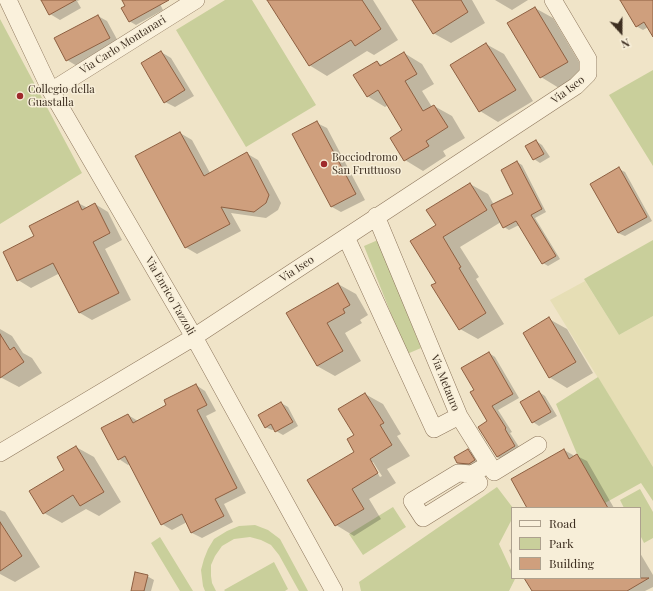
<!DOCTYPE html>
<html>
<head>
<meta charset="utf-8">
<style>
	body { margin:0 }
	#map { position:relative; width:653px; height:591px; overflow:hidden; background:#f0e4c8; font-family:"Playfair Display",serif }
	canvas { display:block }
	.legend { position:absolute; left:511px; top:507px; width:130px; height:72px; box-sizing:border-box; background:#f7eed8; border:1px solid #ada18e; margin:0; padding:5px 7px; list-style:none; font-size:12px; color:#3d2e20 }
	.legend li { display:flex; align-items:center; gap:8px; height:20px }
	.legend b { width:20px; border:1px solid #ada18e }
	.north { position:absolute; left:601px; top:12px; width:40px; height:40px; -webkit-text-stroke:3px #f7eed8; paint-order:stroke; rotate:159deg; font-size:11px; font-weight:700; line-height:16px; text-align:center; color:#3d2e20 }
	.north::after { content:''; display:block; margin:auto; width:14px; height:18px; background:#3d2e20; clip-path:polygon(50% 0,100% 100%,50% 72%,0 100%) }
</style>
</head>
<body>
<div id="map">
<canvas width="653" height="591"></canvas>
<ul class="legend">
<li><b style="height:5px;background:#faf1dc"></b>Road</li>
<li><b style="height:11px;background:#c9cf9b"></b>Park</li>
<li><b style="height:11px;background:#cf9f7d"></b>Building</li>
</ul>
<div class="north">N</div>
</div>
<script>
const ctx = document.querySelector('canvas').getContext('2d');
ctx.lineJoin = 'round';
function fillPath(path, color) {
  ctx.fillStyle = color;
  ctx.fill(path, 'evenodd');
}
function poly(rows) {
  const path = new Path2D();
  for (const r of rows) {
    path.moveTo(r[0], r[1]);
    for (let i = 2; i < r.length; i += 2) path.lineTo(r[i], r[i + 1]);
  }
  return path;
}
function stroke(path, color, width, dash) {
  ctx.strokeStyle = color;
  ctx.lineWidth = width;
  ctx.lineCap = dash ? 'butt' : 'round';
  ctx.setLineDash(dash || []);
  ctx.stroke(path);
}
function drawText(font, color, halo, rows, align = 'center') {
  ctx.font = font + ' "Playfair Display",serif';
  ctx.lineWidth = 3;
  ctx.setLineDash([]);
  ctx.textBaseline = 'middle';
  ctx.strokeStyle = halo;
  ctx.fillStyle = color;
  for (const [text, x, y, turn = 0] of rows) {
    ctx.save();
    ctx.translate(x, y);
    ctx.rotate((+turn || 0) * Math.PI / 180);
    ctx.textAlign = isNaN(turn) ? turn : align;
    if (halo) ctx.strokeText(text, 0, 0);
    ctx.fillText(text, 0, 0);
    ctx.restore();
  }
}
fillPath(poly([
	[585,281,619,335,653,316,653,467,550,300]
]), '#e6deb5');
fillPath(poly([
	[225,0,252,0,316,105,246,147,176,30],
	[0,19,82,173,0,224],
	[653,70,653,166,609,95],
	[378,240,421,348,407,354,364,246],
	[653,240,653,316,619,335,584,279],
	[598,377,653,467,653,501,641,483,605,503,577,454,556,404],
	[497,487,513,508,512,519,499,544,512,572,512,578,515,578,515,579,509,591,361,591,359,582],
	[640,489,653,512,653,538,644,543,640,535,640,508,624,508,620,500],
	[393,507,406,527,363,555,349,534],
	[255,525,268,530,280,539,308,591,299,591,279,555,271,545,261,540,250,537,234,539,222,546,215,556,211,565,211,576,212,583,216,591,205,591,203,586,201,570,204,559,208,549,214,539,227,531,239,526],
	[160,537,193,591,180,591,151,543],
	[274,562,288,589,285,591,225,591,224,590]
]), '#c9cf9b');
fillPath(poly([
	[42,0,80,0,77,1,81,8,60,20,50,14],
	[158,0,163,10,136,25,129,21],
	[275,0,373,0,398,40,374,55,367,51,327,76,309,65],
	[413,0,472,0,485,23,451,43,433,33],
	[495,0,528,0,512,10],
	[622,0,653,0,653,35,648,27,643,30,636,26],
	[535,8,553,18,585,72,559,88,541,77],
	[98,16,107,21,119,43,77,66,67,60],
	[486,44,504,54,533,101,498,122,480,111,452,65],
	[161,52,171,58,194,96,175,107,165,102],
	[404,53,422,64,434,84,422,91,432,107,434,106,452,116,465,138,443,151,446,156,423,171,405,160,404,130,388,105,385,107,367,96,377,62,384,66],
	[317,123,327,128,365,200,341,212,332,207],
	[180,133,192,140,210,173,246,153,258,160,281,203,278,210,266,218,231,213,241,231,197,254,185,247],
	[536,141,542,145,550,157,540,163,534,159],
	[517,162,522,165,546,212,535,218,560,259,548,266,543,263,519,225,509,230,504,227,501,222,460,247,479,277,476,279,504,324,478,339,460,329,437,283,437,225,470,184,488,194,494,205,514,194],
	[619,169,625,172,652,221,625,236,618,233],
	[78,203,88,208,95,204,108,212,122,240,105,249,131,300,92,320,80,313,60,273,31,288,18,280],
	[338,284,356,294,368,315,360,320,362,323,345,333,361,361,335,376,317,366,287,313],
	[549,319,567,329,593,373,567,388,549,377],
	[0,329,12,336,23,353,32,358,42,373,19,387,0,377],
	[489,353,495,357,519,398,498,410,512,432,510,433,521,450,504,460,497,457,488,422,476,391],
	[196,385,205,391,216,411,206,416,246,493,224,504,233,522,202,538,192,533,187,522,172,530,162,524,130,464,128,465,119,459,128,415,138,421,168,406],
	[539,392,545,396,557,416,539,426,533,422],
	[365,394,383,404,401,434,397,436,410,456,387,469,396,483,369,499,381,519,354,536,336,525,309,481,356,452,355,435],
	[371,462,373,462,382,476,380,477],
	[281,403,288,407,298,426,283,435,276,431,275,429,272,430,265,427],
	[76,447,94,457,121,502,99,516,86,509,62,523,44,513,66,470],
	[468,450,474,454,481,464,465,466,458,463],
	[564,450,573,455,574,457,577,456,587,461,614,508,529,508],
	[0,510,5,512,40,567,15,582,0,574],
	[512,549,512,556,509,550],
	[640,553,653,575,653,587,645,591,533,591,525,578,640,578],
	[147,576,154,580,151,591,153,591,132,591]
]), '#0003');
const building = poly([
	[41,0,76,0,49,15,41,0],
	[122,0,169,0,129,22,121,8,125,6,122,0],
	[267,0,362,0,381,29,355,46,351,40,309,66,267,0],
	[412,0,461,0,468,12,433,34,412,0],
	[620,0,653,0,653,37,644,22,636,27,620,0],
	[535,7,568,62,540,78,507,23,535,7],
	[98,15,110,38,66,61,54,38,98,15],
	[486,43,516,90,479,112,450,65,486,43],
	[161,51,185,90,164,103,141,63,161,51],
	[404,52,417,74,405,81,423,111,434,105,448,127,426,141,429,146,404,161,390,138,402,130,378,90,367,97,353,75,377,61,380,66,404,52],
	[317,121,356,194,331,207,292,134,317,121],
	[180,132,204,176,247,152,269,195,266,203,254,212,221,207,230,224,185,248,135,156,180,132],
	[536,140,544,154,533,160,525,146,536,140],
	[517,161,542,209,531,215,556,256,542,264,516,221,503,228,491,205,513,194,501,170,517,161],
	[619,167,647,217,618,233,590,184,619,167],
	[470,183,487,210,443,237,461,267,459,268,486,313,459,330,431,285,436,283,410,241,436,225,426,210,470,183],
	[78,201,82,210,95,203,110,233,93,242,119,293,79,313,53,263,17,281,3,252,34,236,29,226,78,201],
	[338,283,350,305,343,309,345,313,327,323,343,351,317,366,286,313,338,283],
	[549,317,576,362,549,378,523,333,549,317],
	[0,334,10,350,14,347,24,362,0,378,0,334],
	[489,352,513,394,492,406,506,428,505,429,515,446,497,457,478,427,487,421,470,392,474,390,461,368,489,352],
	[196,384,207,405,197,410,237,488,215,499,224,516,191,533,182,514,161,525,125,456,118,460,101,428,128,414,133,423,166,405,164,400,196,384],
	[539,391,551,412,532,423,520,402,539,391],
	[365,393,384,423,380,425,392,445,370,459,378,473,352,489,364,509,335,526,307,480,354,452,347,439,354,435,338,409,365,393],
	[281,402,293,422,275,432,271,424,265,428,258,415,281,402],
	[76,446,104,492,80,506,73,495,43,514,29,491,64,470,57,457,76,446],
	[468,449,475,460,469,464,457,463,454,457,468,449],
	[564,449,569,459,577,454,608,508,527,508,511,479,564,449],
	[0,522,22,556,0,571,0,522],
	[135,572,148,575,144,591,131,591,135,572],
	[524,578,649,578,627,591,532,591,524,578]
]);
fillPath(building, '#cf9f7d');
stroke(building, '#8d5f41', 1);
const minor = poly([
	[8,0,51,91,194,337,334,591],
	[51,91,196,0],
	[346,237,434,429,459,416,376,216],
	[459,416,494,472,538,445],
	[0,453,194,337,576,86,588,74,588,59,553,0],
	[472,474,479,483,423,518,412,501,458,473,472,474,489,464]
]);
stroke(minor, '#8d765c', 18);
stroke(minor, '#faf1dc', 17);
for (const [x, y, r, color] of [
	[20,96,4,"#9e2a2b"],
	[324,164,4,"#9e2a2b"]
]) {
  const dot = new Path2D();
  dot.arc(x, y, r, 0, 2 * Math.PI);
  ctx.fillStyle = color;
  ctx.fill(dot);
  stroke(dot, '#f7eed8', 1.5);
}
drawText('11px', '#3d2e20', '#f7eed8', [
	["Via Carlo Montanari",123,45,-32],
	["Via Iseo",568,90,-37],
	["Via Iseo",297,269,-33],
	["Via Enrico Tazzoli",170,296,60],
	["Via Metauro",445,383,68]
]);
drawText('11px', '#3d2e20', '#f7eed8', [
	["Collegio della",28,90],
	["Guastalla",28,103],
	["Bocciodromo",332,158],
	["San Fruttuoso",332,171]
], 'left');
</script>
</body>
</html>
